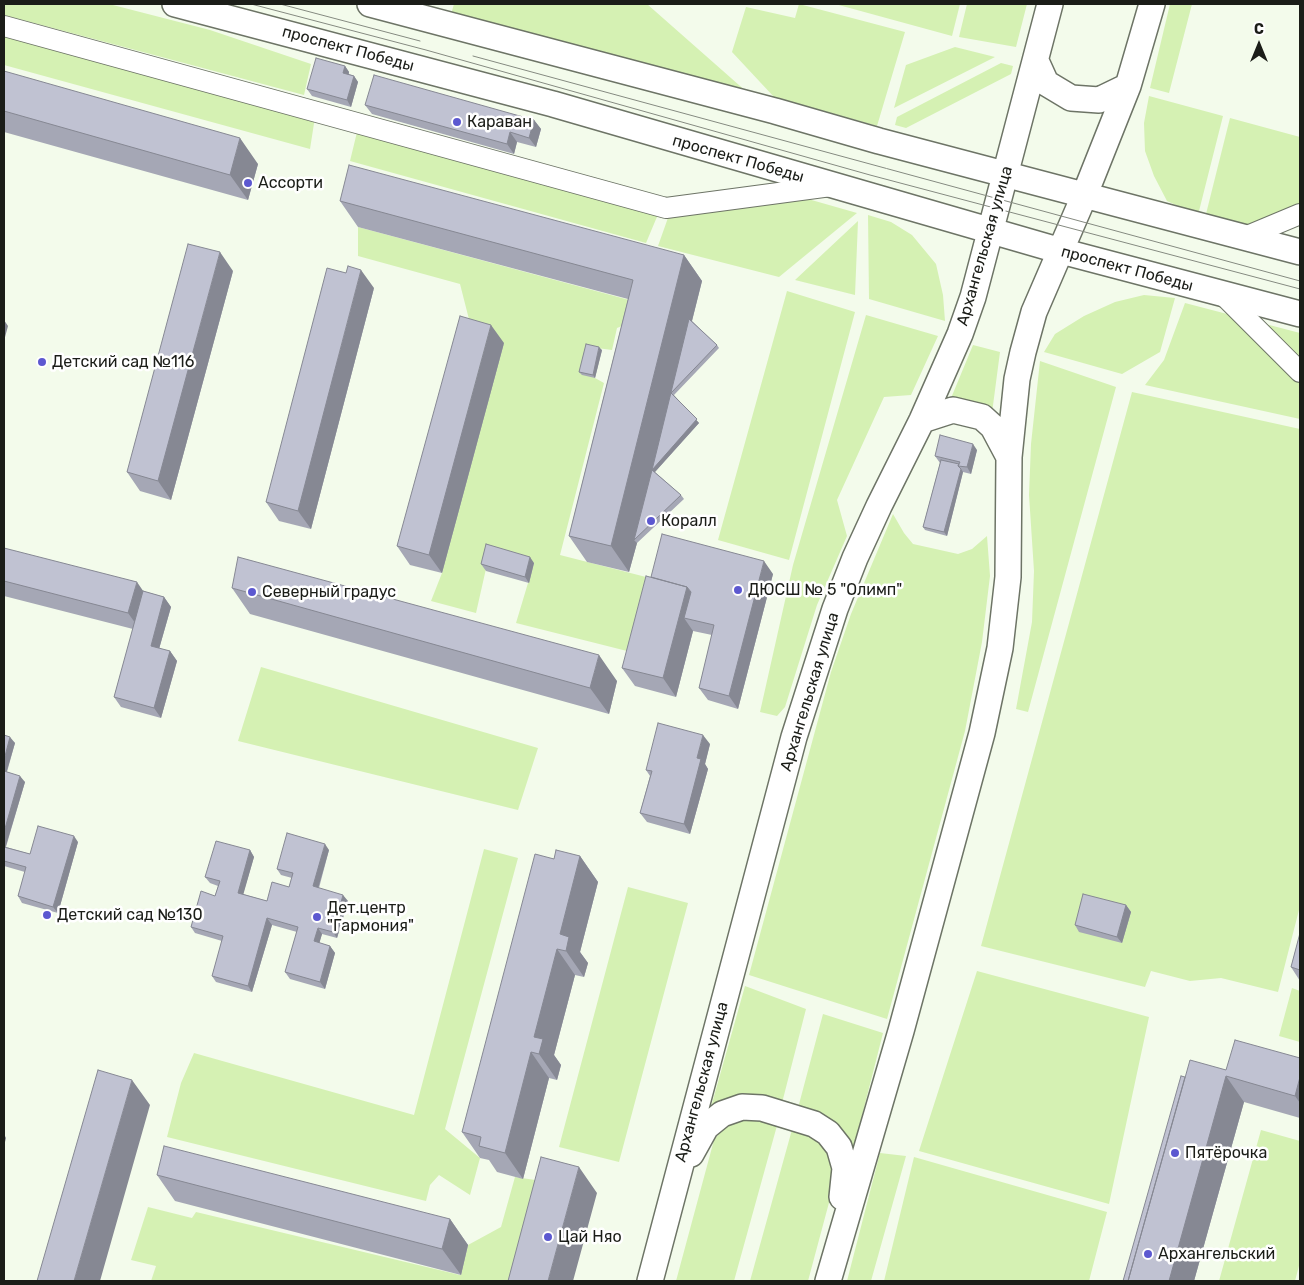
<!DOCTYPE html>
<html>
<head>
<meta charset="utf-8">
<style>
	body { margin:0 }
	#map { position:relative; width:1304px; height:1285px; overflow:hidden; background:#f3fbeb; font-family:Rubik,sans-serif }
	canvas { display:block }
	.frame { position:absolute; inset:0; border:5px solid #1b1d18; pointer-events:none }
	.north { position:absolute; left:1234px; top:20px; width:50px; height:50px; -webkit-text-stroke:4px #fff; paint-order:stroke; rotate:0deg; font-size:14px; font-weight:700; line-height:20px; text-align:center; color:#1b1d18 }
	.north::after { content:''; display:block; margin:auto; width:18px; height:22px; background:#1b1d18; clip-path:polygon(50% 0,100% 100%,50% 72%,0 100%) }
</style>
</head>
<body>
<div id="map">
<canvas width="1304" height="1285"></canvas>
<div class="frame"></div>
<div class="north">С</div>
</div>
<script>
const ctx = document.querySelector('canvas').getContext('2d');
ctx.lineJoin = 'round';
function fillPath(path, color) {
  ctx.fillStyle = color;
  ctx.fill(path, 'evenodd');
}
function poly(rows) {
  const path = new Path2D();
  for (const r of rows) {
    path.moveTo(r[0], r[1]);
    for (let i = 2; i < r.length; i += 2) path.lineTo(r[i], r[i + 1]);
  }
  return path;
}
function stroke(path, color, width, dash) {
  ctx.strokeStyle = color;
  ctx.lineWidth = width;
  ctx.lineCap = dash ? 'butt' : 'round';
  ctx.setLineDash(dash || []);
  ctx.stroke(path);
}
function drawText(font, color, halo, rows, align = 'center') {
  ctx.font = font + ' Rubik,sans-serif';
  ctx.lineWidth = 5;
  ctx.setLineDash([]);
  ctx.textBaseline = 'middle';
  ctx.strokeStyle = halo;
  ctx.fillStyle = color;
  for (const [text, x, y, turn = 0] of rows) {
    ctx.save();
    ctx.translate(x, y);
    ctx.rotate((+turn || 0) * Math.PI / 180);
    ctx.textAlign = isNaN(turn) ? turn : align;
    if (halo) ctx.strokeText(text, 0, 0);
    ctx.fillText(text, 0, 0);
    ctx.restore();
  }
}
fillPath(poly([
	[4,4,109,4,210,30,311,64,304,95,4,15],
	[454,4,647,4,748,93,450,18],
	[799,4,905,32,877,126,774,97,732,52,746,7,795,18],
	[835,4,960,4,952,36],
	[967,4,1027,4,1016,47,959,37],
	[1170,4,1192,4,1169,93,1150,88],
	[4,33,315,117,310,149,4,65],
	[955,47,995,57,894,108,906,65],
	[1001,63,1013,66,1011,74,906,128,895,125,897,117],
	[1149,96,1223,116,1198,215,1167,201,1154,176,1145,151,1144,123],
	[1230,118,1300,137,1300,210,1253,228,1205,218],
	[358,128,659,212,646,243,350,161],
	[808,199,857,213,779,277,658,246,669,215],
	[868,215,891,222,912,235,936,264,943,295,945,321,869,299],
	[858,221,855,295,795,280],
	[358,227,633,301,622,326,617,328,612,350,589,347,595,378,604,383,560,555,646,577,627,651,516,623,534,563,490,551,476,613,431,601,442,573,473,335,460,284,358,256],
	[787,291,855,312,789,560,718,540],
	[1144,295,1175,298,1160,352,1122,374,1044,352,1055,334,1084,316,1115,302],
	[1185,303,1300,333,1300,419,1145,385,1164,360],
	[866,315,938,336,911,395,884,397,837,500,847,536,817,605,785,707,777,716,760,712,793,565],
	[973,345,1000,352,992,413,949,403],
	[1040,361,1116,387,1028,712,1016,709,1032,622,1034,571,1029,495,1031,444],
	[1132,392,1300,429,1300,906,1278,992,1221,978,1190,981,1151,971,1145,987,981,946],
	[893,514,904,533,913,544,958,554,972,549,987,536,990,576,982,642,965,731,887,1019,749,975,831,672,851,614],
	[261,667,538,748,518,810,238,741],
	[484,849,518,858,445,1129,480,1158,470,1195,439,1175,430,1185,426,1201,167,1137,181,1083,194,1053,414,1115],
	[628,887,688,903,619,1162,559,1147],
	[977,971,1149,1017,1109,1204,919,1151],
	[745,986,806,1009,782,1103,711,1107],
	[1292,988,1300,991,1300,1042,1279,1036],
	[823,1014,883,1033,852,1155,798,1108],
	[742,1117,778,1122,734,1281,676,1281,714,1140,727,1124],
	[793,1126,811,1132,833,1155,834,1184,808,1281,750,1281],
	[1261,1130,1300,1141,1300,1262,1295,1281,1219,1281],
	[880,1153,906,1156,871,1281,847,1281],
	[914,1157,1107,1212,1089,1281,884,1281],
	[515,1177,542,1181,513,1281,151,1281,156,1266,131,1260,148,1207,192,1218,196,1212,460,1275,468,1245,501,1227]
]), '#d5f1b3');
const minor = poly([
	[4,26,666,208,831,186],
	[1245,237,1300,214],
	[1221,293,1300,372]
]);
const major = poly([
	[175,4,553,104,1061,251,1300,314],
	[370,4,775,111,879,141,1300,252],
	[1036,61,1046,83,1071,98,1099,100,1128,86],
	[922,420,953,410,982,417,993,427,1009,457],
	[691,1154,706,1127,722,1114,742,1107,762,1108,814,1124,828,1133,839,1147,845,1168,842,1197],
	[650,1281,794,737,835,609,855,558,879,506,922,420,960,334,973,297,1050,4],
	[828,1281,901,1031,982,733,1000,648,1008,577,1009,457,1017,379,1023,352,1034,312,1085,194,1128,86,1152,4]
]);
stroke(minor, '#6d7466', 22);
stroke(major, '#6d7466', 28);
stroke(minor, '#fff', 20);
stroke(major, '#fff', 25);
stroke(poly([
	[251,4,426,50,870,175,1300,289],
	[280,4,420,41],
	[473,56,1300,281]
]), '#858a80', 1);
fillPath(poly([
	[345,66,349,72,349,74,354,76,358,82,351,107,312,96,307,89],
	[4,71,258,164,248,200,4,132],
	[365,105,534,120,541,129,536,147,517,142,514,154,372,114],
	[340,201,684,255,702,281,692,321,717,345,719,348,674,395,699,423,655,472,681,495,684,499,637,543,629,572,587,562,569,536,628,299,358,227],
	[233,271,171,500,140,491,127,472],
	[374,288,311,529,279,521,266,502],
	[504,343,442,573,410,565,397,546],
	[602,350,595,378,582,375,579,372],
	[977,450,971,474,963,472,947,536,925,530,923,527,940,463,935,456],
	[4,548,143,591,164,597,171,607,159,649,170,651,177,661,161,718,121,707,114,697,133,629,4,596],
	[534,563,529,583,486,571,481,564],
	[773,574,738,709,708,700,699,688,712,635,693,631,676,697,635,686,622,668,651,577],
	[232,588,617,681,609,714,250,614],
	[4,735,15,743,7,772,25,782,6,847,30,854,78,842,58,913,22,903,18,896,25,872,4,866],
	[710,744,705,764,708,769,690,834,647,822,640,813,650,776,646,770],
	[250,850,254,857,243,894,267,901,289,887,292,878,281,875,277,869,329,850,319,888,348,901,337,938,322,934,319,943,330,946,335,953,325,989,290,979,285,972,297,932,272,925,252,992,216,982,212,976,222,941,195,933,191,927,215,896,218,886,210,883,205,877],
	[580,856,598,882,580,952,588,963,584,977,575,975,554,1055,561,1065,557,1080,549,1078,523,1179,497,1172,489,1160,480,1158,462,1132,554,859],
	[1126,905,1131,912,1122,943,1079,932,1075,925],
	[1300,933,1300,981,1291,967],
	[1300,1058,1300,1118,1244,1102,1194,1281,1123,1281,1185,1077],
	[157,1175,450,1219,468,1245,461,1275,175,1201]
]), '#a5a7b5');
fillPath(poly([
	[345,66,349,72,347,79,343,73],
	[354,76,358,82,351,107,347,100],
	[534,120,541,129,536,147,529,138],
	[510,132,517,142,514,154,507,144],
	[240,138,258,164,248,200,230,175],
	[220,252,233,271,171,500,158,481],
	[684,255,702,281,675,388,671,393,699,423,654,473,634,540,637,543,629,572,611,546],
	[361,270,374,288,311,529,298,511],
	[4,320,8,326,4,341],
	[491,325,504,343,442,573,429,555],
	[599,347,602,350,595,378,593,375],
	[973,444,977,450,971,474,967,467],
	[961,469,963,472,947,536,944,532],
	[530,557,534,563,529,583,525,577],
	[764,561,773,574,738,709,729,696],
	[137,582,150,601,141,631,128,613],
	[687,587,700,605,684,618,693,631,676,697,663,678],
	[164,597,171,607,157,656,151,646],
	[170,651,177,661,161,718,154,708],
	[599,655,617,681,609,714,590,688],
	[703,735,710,744,705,764,708,769,690,834,684,824,697,758],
	[10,737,15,743,5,777,4,774,4,760],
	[20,776,25,782,4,852,4,832],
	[74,836,78,842,58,913,53,907],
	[325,844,329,850,317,892,313,886],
	[250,850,254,857,242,899,238,893],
	[580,856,598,882,580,952,588,963,584,977,566,951,560,934],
	[343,895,348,901,337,938,333,932],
	[1126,905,1131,912,1122,943,1117,937],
	[267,918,272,925,252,992,248,986],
	[318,928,322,934,318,948,314,941],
	[330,946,335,953,325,989,320,982],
	[557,949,575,975,554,1055,561,1065,557,1080,539,1054,534,1037],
	[531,1052,549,1078,523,1179,505,1153],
	[1226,1076,1244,1102,1194,1281,1169,1281],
	[1300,1077,1300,1103,1295,1096],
	[132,1080,150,1105,100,1281,74,1281],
	[4,1134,6,1138,4,1146],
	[579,1167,597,1193,573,1281,548,1281],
	[450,1219,468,1245,461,1275,442,1249]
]), '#868893');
const building = poly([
	[316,58,345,66,343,73,354,76,347,100,307,89,316,58],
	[4,71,240,138,230,175,4,111,4,71],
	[374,75,534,120,529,138,510,132,507,144,365,105,374,75],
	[349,165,684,255,611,546,569,536,633,280,340,201,349,165],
	[188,244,220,252,158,481,127,472,188,244],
	[348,266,361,270,298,511,266,502,327,268,346,273,348,266],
	[460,316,491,325,429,555,397,546,460,316],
	[689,319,717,345,671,393,697,419,652,470,689,319],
	[586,344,599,347,593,375,579,372,586,344],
	[940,435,973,444,967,467,958,466,960,462,935,456,940,435],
	[941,460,959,464,958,466,961,469,944,532,923,527,941,460],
	[652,470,681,495,634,540,652,470],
	[662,534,764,561,729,696,699,688,714,625,684,618,691,592,687,587,651,577,662,534],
	[486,544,530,557,525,577,481,564,486,544],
	[4,548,137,582,128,613,4,581,4,548],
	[238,557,599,655,590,688,232,588,238,557],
	[646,576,687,587,663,678,622,668,646,576],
	[143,591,164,597,151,646,170,651,154,708,114,697,143,591],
	[658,723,703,735,697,758,701,759,684,824,640,813,652,771,646,770,658,723],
	[4,735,10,737,4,760,4,735],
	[4,771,20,776,4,832,4,771],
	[38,826,74,836,53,907,18,896,26,867,4,861,4,847,30,854,38,826],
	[287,833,325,844,313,886,343,895,333,932,318,928,314,941,330,946,320,982,285,972,298,927,267,918,248,986,212,976,223,936,191,927,201,891,215,896,220,881,205,877,216,841,250,850,238,893,267,901,272,882,289,887,293,873,277,869,287,833],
	[556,850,580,856,560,934,569,937,566,951,557,949,534,1037,543,1039,539,1054,531,1052,505,1153,479,1146,481,1137,462,1132,535,854,554,859,556,850],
	[1083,894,1126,905,1117,937,1075,925,1083,894],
	[1300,933,1300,970,1291,967,1300,933],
	[1235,1040,1300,1058,1300,1077,1295,1096,1226,1076,1169,1281,1128,1281,1190,1060,1226,1070,1235,1040],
	[98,1070,132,1080,74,1281,37,1281,98,1070],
	[1181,1076,1185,1077,1128,1281,1123,1281,1181,1076],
	[164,1146,450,1219,442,1249,157,1175,164,1146],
	[541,1157,579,1167,548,1281,508,1281,541,1157]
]);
fillPath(building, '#c0c2d2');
stroke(building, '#868893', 1);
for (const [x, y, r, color] of [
	[457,122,5,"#5c58d0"],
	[248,183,5,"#5c58d0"],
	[42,362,5,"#5c58d0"],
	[651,521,5,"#5c58d0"],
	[738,590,5,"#5c58d0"],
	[252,592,5,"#5c58d0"],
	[47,915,5,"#5c58d0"],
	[317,917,5,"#5c58d0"],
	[1175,1153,5,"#5c58d0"],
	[548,1237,5,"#5c58d0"],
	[1148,1254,5,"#5c58d0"]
]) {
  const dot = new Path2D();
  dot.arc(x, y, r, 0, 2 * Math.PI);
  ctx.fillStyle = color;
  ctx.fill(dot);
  stroke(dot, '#fff', 2);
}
drawText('16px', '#1b1d18', '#fff', [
	["проспект Победы",348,49,15],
	["проспект Победы",738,159,16],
	["Архангельская улица",985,246,-74],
	["проспект Победы",1127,269,15],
	["Архангельская улица",810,692,-73],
	["Архангельская улица",702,1082,-75]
]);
drawText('16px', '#1b1d18', '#fff', [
	["Караван",467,122],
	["Ассорти",258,183],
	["Детский сад №116",52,362],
	["Коралл",661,521],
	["ДЮСШ № 5 \"Олимп\"",748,590],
	["Северный градус",262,592],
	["Дет.центр",327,908],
	["\"Гармония\"",327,926],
	["Детский сад №130",57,915],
	["Пятёрочка",1185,1153],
	["Цай Няо",558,1237],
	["Архангельский",1158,1254]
], 'left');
</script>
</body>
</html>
